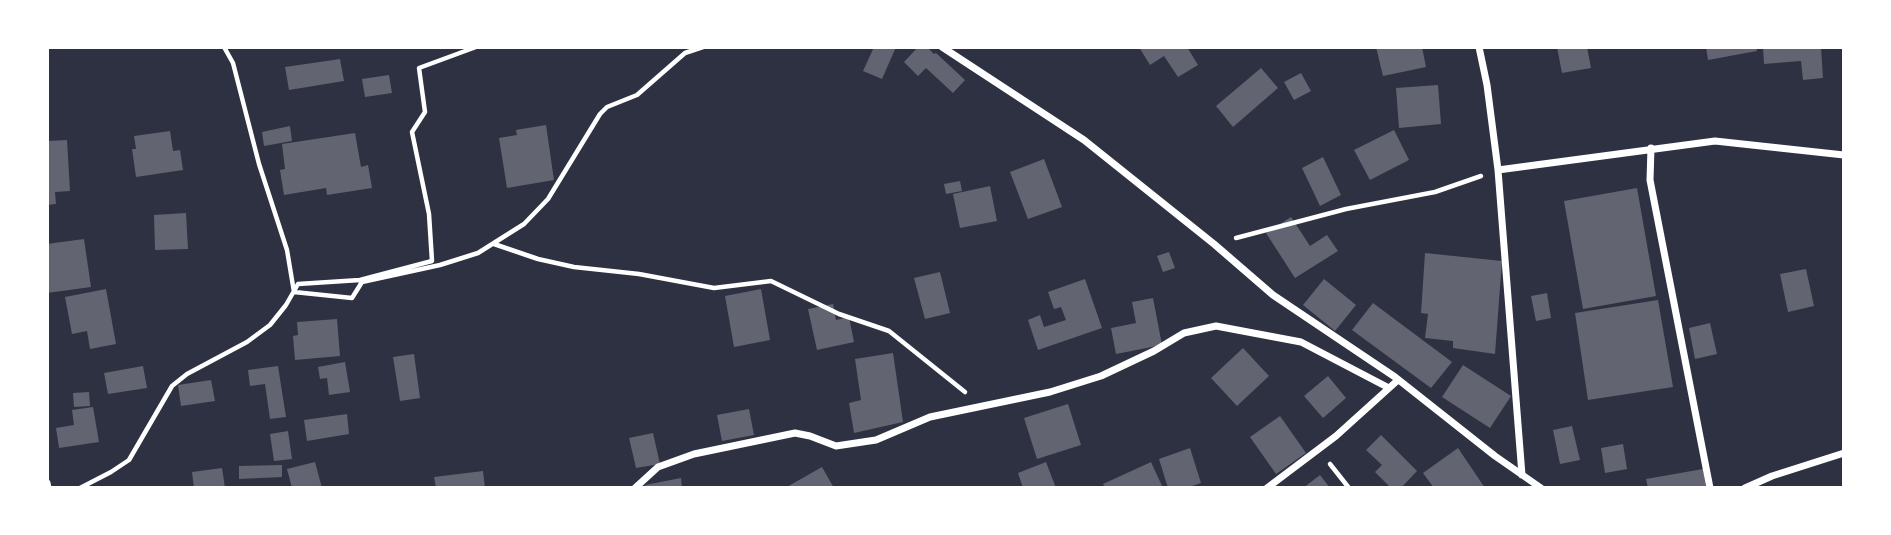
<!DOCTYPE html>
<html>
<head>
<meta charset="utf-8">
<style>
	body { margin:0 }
	#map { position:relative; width:1891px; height:535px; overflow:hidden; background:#2d3142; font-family:"Fira Sans Condensed",sans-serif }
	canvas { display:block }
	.frame { position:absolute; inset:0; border:49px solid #fff; pointer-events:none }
</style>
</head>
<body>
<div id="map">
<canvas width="1891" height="535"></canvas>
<div class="frame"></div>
</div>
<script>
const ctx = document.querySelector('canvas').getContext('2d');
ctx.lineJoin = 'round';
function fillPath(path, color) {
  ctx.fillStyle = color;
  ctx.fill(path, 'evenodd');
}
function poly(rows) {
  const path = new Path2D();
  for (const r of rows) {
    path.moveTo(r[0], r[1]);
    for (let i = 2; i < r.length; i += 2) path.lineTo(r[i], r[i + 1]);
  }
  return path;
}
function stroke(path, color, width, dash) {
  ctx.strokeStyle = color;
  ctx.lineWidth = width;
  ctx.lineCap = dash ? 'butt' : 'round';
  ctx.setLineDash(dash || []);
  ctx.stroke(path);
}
fillPath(poly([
	[874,47,896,47,882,79,863,71],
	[918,47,927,47,934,54,936,53,965,80,953,93,926,68,918,76,904,62],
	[1139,47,1187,47,1198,65,1178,77,1164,56,1150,65],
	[1376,47,1422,47,1426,67,1383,76],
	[1557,47,1587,47,1591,68,1562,73],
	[1706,47,1756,47,1757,51,1708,60],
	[1763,47,1821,47,1823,78,1803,80,1801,61,1764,64],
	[340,59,344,81,289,90,285,67],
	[1261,68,1278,88,1233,127,1216,106],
	[1301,73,1311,91,1294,100,1284,82],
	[389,75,392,93,365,97,362,79],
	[1438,85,1441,124,1399,128,1396,88],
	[546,125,554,180,507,188,499,138,517,135,516,130],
	[290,126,292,141,264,146,262,132],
	[1394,130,1409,160,1370,180,1354,150],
	[170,131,173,151,180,150,183,170,136,177,132,149,136,149,134,136],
	[355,133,361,167,368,165,372,188,327,195,326,188,284,195,280,170,285,169,282,144],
	[67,140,70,191,55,192,56,204,47,205,47,141],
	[1323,157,1341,195,1320,206,1302,168],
	[1044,159,1062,207,1028,219,1010,172],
	[960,181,962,191,946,194,944,184],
	[990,186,997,221,960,228,953,194],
	[1637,188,1656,296,1583,309,1564,201],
	[186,213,188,249,155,250,154,215],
	[1291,217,1310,246,1327,235,1338,251,1295,278,1266,233],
	[84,239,91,287,47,293,47,244],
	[1169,252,1175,268,1163,272,1157,256],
	[1425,253,1502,261,1495,354,1453,348,1453,341,1425,338,1428,314,1421,313],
	[1806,269,1814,306,1788,312,1780,274],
	[940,272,950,313,925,319,914,278],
	[1085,279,1102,328,1038,350,1028,320,1040,315,1044,327,1066,320,1061,307,1054,309,1048,292],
	[1324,279,1356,305,1335,331,1303,305],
	[106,289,116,344,90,349,87,331,72,334,65,297],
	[761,289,770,340,734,347,725,296],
	[1547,293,1551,318,1536,321,1531,296],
	[1153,298,1162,345,1116,354,1111,328,1136,323,1132,302],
	[1658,300,1673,387,1588,400,1575,313],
	[1373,303,1452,362,1431,388,1352,330],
	[833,304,836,320,849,317,854,342,817,350,808,309],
	[337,319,340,356,295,360,293,336,298,335,297,322],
	[1710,323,1717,354,1695,359,1689,328],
	[1243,348,1269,376,1237,406,1211,378],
	[893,353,903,422,854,433,849,403,861,400,855,359],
	[414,354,420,398,400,401,393,357],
	[345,362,350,392,329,395,327,378,320,379,318,367],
	[1463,365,1511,396,1490,428,1442,397],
	[143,366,147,388,108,394,104,373],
	[278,366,286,417,270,419,265,384,250,386,248,370],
	[1328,376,1346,398,1323,418,1304,396],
	[211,380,215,401,181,406,178,385],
	[89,392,90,406,74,407,73,393],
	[1068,404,1081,445,1037,459,1024,418],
	[93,407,99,442,59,448,56,428,74,425,72,410],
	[749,409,754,435,722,441,717,415],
	[347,414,349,434,307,441,304,420],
	[1280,416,1306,453,1276,474,1250,437],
	[1572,426,1580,460,1560,464,1553,430],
	[288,431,292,459,274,461,270,434],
	[653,433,660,464,636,468,629,438],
	[1381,435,1417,471,1401,488,1391,488,1375,472,1382,465,1366,450],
	[1623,444,1627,469,1605,473,1601,448],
	[1190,448,1201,483,1186,488,1168,488,1159,459],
	[1458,448,1485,488,1434,488,1423,473],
	[315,462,322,488,292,488,287,469],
	[1046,462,1056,488,1023,488,1018,473],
	[1151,462,1163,488,1105,488,1103,484],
	[282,465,282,477,239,479,239,466],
	[822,467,834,488,785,488],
	[222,468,225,488,194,488,192,472],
	[1703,469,1706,488,1648,488,1646,479],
	[483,471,485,488,436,488,434,477],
	[1320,475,1330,488,1303,488],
	[681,478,682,488,646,488,645,485]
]), '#626471');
stroke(poly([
	[224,47,233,63,259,164,287,250,294,292,352,298,362,282,440,265,478,253,524,224,548,199,600,114,607,107,637,95,685,53,703,47],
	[1236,238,1346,209,1435,192,1481,176],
	[494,244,538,259,574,267,639,274,714,288,771,281,839,314,889,331,965,392],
	[1330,464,1349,488],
	[80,488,111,472,129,460,172,386,187,374,247,342,270,325,286,305,298,284,360,280,432,261,429,214,412,132,425,112,419,68,476,47]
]), '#fff', 4.5);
stroke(poly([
	[942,47,1084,140,1214,244,1273,295,1395,377,1495,456,1541,488],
	[1479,47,1487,85,1498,170,1522,475],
	[1651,148,1650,180,1710,488],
	[1498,170,1715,141,1844,155],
	[47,483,48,488],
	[635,488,658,467,694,454,795,433,810,436,836,446,876,440,930,417,1050,392,1101,376,1154,351,1184,333,1216,326,1301,342,1389,388],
	[1267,488,1336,436,1398,380],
	[1745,488,1772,476,1844,453]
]), '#fff', 7);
</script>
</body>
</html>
